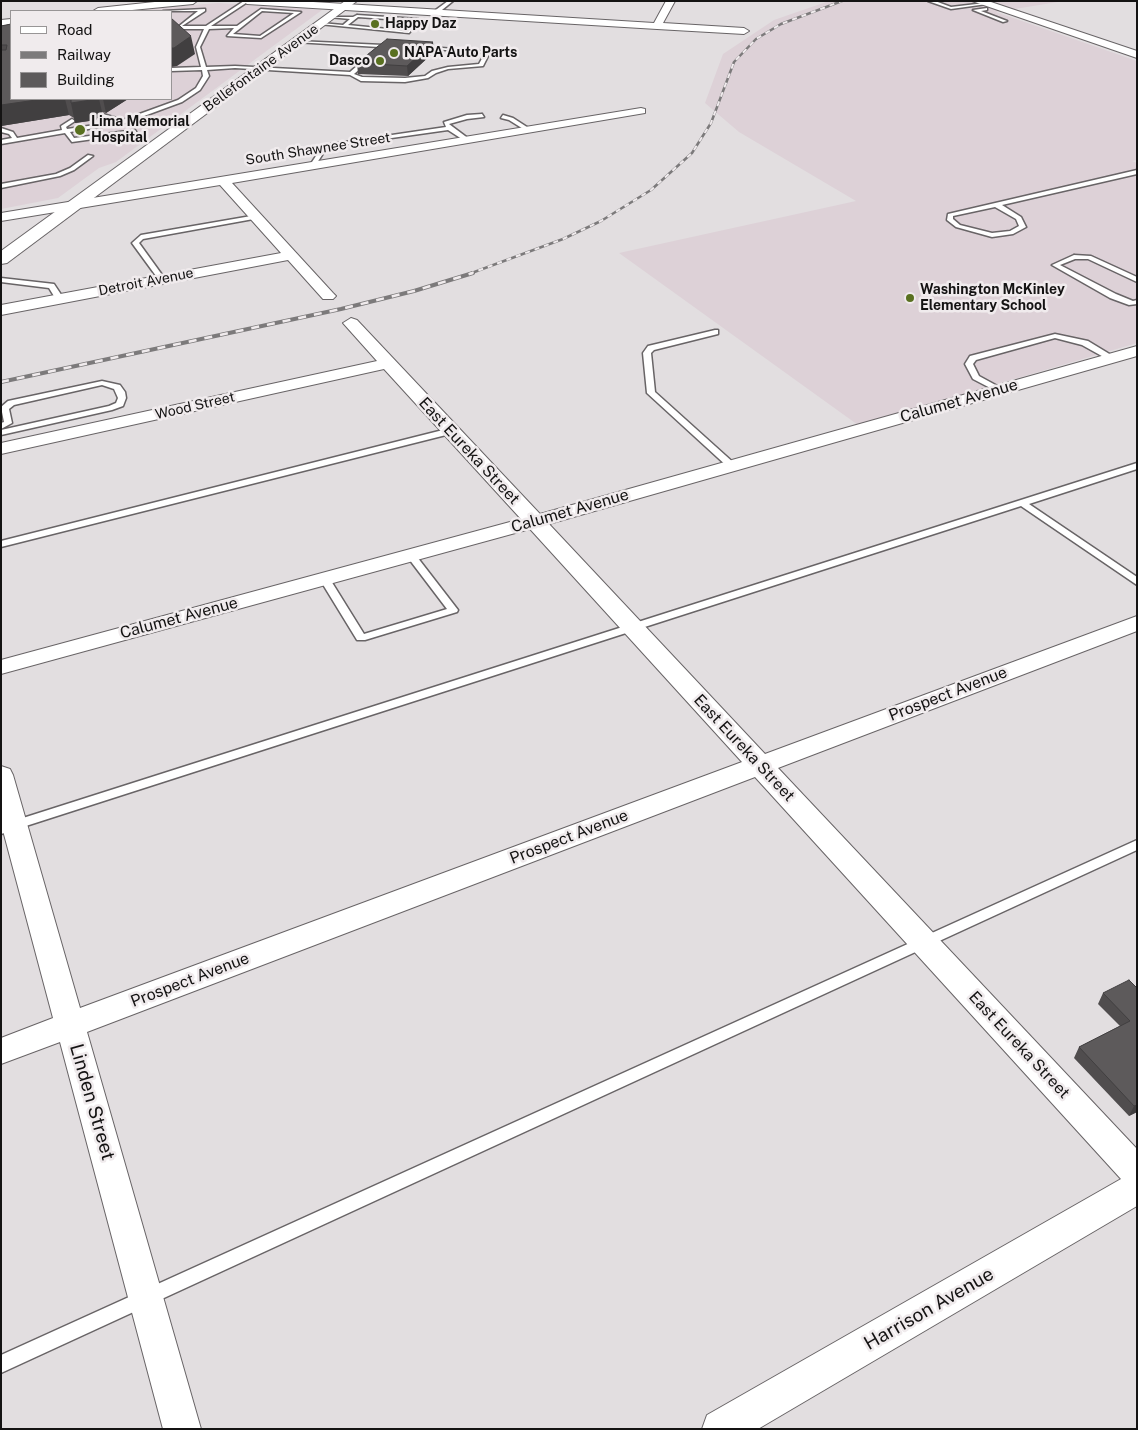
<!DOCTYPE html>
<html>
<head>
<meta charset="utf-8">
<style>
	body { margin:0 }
	#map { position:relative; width:1138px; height:1430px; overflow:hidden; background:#e2dee0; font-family:"Public Sans",sans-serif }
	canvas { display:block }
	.frame { position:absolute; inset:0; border:2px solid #141313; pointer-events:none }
	.legend { position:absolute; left:10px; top:10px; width:162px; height:90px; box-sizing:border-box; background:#f0ebed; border:1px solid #989596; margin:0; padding:6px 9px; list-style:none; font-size:15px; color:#141313 }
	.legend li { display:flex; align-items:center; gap:10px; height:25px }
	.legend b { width:25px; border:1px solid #989596 }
</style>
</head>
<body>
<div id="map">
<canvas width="1138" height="1430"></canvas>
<div class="frame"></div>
<ul class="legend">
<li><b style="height:6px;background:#fff"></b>Road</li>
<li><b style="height:6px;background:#7c7a7b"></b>Railway</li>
<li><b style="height:14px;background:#5d5a5b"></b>Building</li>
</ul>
</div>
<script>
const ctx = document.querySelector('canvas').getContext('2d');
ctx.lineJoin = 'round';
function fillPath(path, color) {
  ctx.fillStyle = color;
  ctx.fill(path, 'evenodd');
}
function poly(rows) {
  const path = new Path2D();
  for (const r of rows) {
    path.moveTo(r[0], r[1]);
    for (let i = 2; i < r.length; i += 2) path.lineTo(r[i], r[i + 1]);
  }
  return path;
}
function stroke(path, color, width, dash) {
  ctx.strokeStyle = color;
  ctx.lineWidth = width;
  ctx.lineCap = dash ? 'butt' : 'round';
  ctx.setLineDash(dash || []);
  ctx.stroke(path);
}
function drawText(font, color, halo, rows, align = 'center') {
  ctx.font = font + ' "Public Sans",sans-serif';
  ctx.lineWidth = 5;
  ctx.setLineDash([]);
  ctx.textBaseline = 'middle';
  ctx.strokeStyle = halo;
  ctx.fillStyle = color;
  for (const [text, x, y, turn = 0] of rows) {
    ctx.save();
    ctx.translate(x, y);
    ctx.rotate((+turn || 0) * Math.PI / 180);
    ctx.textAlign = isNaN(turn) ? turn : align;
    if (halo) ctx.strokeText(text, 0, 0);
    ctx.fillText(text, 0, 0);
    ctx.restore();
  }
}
fillPath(poly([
	[829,1,1064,1,996,12,1137,61,1137,160,1132,161,1137,163,1137,343,858,425,619,253,856,201,739,132,705,103,723,54,774,20],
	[218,3,322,10,116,162,99,168,58,198,1,209,1,25,11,24,11,99,171,99,171,11,120,11]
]), '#ddd1d7');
const service = poly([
	[244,1,249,1,211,26,237,26,261,9,301,12,261,38,227,36,234,28,209,29,200,47,206,67,235,66,350,72,379,47,295,42,297,41,383,45,385,47,354,74,362,77,405,78,425,76,432,71,448,67,479,64,485,53,420,48,418,46,490,52,483,66,448,69,436,73,428,78,405,82,361,81,350,75,235,68,207,70,209,76,200,90,182,102,125,123,70,132,74,138,135,130,137,133,72,142,65,133,1,144,1,140,12,138,9,134,1,132,1,128,13,132,17,138,62,130,61,126,72,119,75,121,66,127,67,129,116,122,101,117,103,114,123,120,178,100,196,88,203,76,202,70,171,71,171,68,201,67,196,47,204,29,171,29,171,27,178,27,198,11,163,11,205,9,205,11,182,26,206,26,244,1],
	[262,11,294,13,260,36,233,34,262,11],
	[448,1,453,1,437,14,433,14,433,12,448,1],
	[928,1,935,1,951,7,985,3,987,4,951,9,928,1],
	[987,8,987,10,981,11,1007,21,1003,22,973,10,987,8],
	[357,15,418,19,420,20,409,33,319,24,321,23,343,25,350,19,329,17,353,17,357,15],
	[358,17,415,21,408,31,348,25,358,17],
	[482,114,484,117,467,119,449,124,469,139,469,141,465,141,448,130,335,146,324,152,315,166,310,165,320,150,331,144,446,127,444,122,467,115,482,114],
	[503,115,513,118,530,129,525,130,509,120,501,118,503,115],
	[88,155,93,156,74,170,60,176,1,188,1,184,56,174,70,168,88,155],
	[1137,170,1137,174,1002,205,1021,217,1026,227,1013,234,992,237,956,227,947,220,948,214,1137,170],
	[995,207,1016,219,1019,226,1010,231,992,233,960,225,953,219,953,216,995,207],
	[257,215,259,216,259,218,143,239,139,243,165,279,161,281,159,280,132,243,141,235,257,215],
	[1074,255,1091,256,1137,277,1137,282,1088,259,1075,259,1060,265,1116,294,1133,301,1137,300,1137,304,1129,305,1110,298,1052,265,1074,255],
	[1,278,54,284,64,299,57,301,49,288,1,282,1,278],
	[715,330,718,330,718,334,654,350,651,353,655,392,735,464,736,466,732,469,729,468,647,393,643,353,648,346,715,330],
	[1055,334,1088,341,1116,358,1109,360,1082,345,1055,338,976,360,973,364,979,376,1001,388,1002,390,998,392,973,379,965,364,970,356,1055,334],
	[102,381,120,385,125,392,126,398,123,406,112,410,1,435,1,430,109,406,116,403,118,398,114,389,102,385,14,405,9,409,12,423,1,429,1,423,4,422,1,407,8,401,102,381],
	[451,428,455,431,454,433,1,547,1,541,451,428],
	[1137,463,1137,469,1029,504,1137,577,1137,585,1021,506,1,834,1,825,1137,463],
	[411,552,414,553,458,610,457,612,365,640,357,640,319,578,320,576,328,576,364,634,447,609,406,555,411,552],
	[1137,840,1137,850,1,1373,1,1355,1137,840]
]);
const minor = poly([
	[164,1,197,1,193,4,122,11,93,11,98,8,164,1],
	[243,1,297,1,654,23,666,1,675,1,663,23,744,28,749,31,744,34,657,29,247,4,243,1],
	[11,19,11,25,1,26,1,20,11,19],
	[641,108,645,109,645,113,232,183,333,293,336,296,333,299,323,299,288,260,1,315,1,305,281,253,220,185,1,221,1,213,641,108],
	[351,318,357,320,540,514,1137,346,1137,356,549,524,765,754,1137,616,1137,631,778,768,1137,1149,1137,1206,758,1429,702,1429,707,1415,1121,1179,755,777,87,1032,201,1429,163,1429,60,1042,1,1064,1,1038,53,1018,1,823,1,766,10,769,13,775,80,1008,742,762,530,529,1,674,1,660,521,519,384,369,1,454,1,443,377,361,343,323,351,318]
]);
const tertiary = poly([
	[972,1,988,1,1137,51,1137,58,972,1]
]);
const primary = poly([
	[345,1,357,1,7,263,1,264,1,251,345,1]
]);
stroke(service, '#686466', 3);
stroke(minor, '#686466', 2);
stroke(tertiary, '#686466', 2);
stroke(primary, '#686466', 2);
fillPath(service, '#fff');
fillPath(minor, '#fff');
fillPath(tertiary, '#fff');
fillPath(primary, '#fff');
const railFar1 = poly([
	[469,274,563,239,601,221,651,190,692,153,711,123,734,62,756,39,781,24,842,1]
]);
const rail = poly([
	[1,382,341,309,414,291,473,273]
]);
stroke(railFar1, '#7c7a7b', 2.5);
stroke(rail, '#7c7a7b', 4);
stroke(railFar1, '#f0ebed', 2, [5]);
stroke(rail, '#f0ebed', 2.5, [8]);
fillPath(poly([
	[11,24,11,99,128,99,106,113,102,112,96,120,75,123,74,118,69,115,1,126,1,26],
	[434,52,408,76,358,74,357,63],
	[1137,988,1137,1112,1129,1116,1074,1058,1079,1047,1120,1026,1098,1004,1103,993]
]), '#504d4e');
fillPath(poly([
	[191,36,195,54,177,66,171,67,171,48],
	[433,42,434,52,408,76,407,66],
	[43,99,65,99,69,115,1,126,1,105],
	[93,99,99,99,102,112,96,120,75,123,71,103],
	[103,99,128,99,106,113],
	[1137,1105,1137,1112,1129,1116,1134,1106]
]), '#413f40');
const building = poly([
	[171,18,191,36,174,48,171,48,171,18],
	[11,24,11,99,43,99,1,105,1,50,6,50,7,45,1,45,1,26,11,24],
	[387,39,433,42,407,66,357,63,387,39],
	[70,99,93,99,91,100,71,103,71,100,70,99],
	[1129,980,1137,988,1137,1105,1134,1106,1079,1047,1130,1021,1103,993,1129,980]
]);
fillPath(building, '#5d5a5b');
stroke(building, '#413f40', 1);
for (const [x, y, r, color] of [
	[375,24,5,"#597020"],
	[394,53,5,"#597020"],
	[380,61,5,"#597020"],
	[80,130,6,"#597020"],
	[910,298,5,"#597020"]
]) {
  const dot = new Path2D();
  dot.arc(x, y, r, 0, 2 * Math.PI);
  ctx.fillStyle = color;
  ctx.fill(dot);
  stroke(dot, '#f0ebed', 2);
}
drawText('bold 14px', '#141313', '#f0ebed', [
	["Happy Daz",385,24],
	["NAPA Auto Parts",404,53],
	["Dasco",370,61,"right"],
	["Lima Memorial",91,122],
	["Hospital",91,138],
	["Washington McKinley",920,290],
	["Elementary School",920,306]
], 'left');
drawText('14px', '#141313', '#f0ebed', [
	["Bellefontaine Avenue",261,68,-36],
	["South Shawnee Street",318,149,-9],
	["Detroit Avenue",146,282,-11],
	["Wood Street",195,406,-13]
]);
drawText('16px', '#141313', '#f0ebed', [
	["Calumet Avenue",959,401,-16],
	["East Eureka Street",469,451,47],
	["Calumet Avenue",570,511,-16],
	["Calumet Avenue",179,618,-15],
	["Prospect Avenue",948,694,-21],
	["East Eureka Street",744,748,47],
	["Prospect Avenue",569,837,-21],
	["Prospect Avenue",190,980,-21],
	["East Eureka Street",1019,1045,47]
]);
drawText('19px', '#141313', '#f0ebed', [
	["Linden Street",92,1102,74],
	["Harrison Avenue",929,1309,-30]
]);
</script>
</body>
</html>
